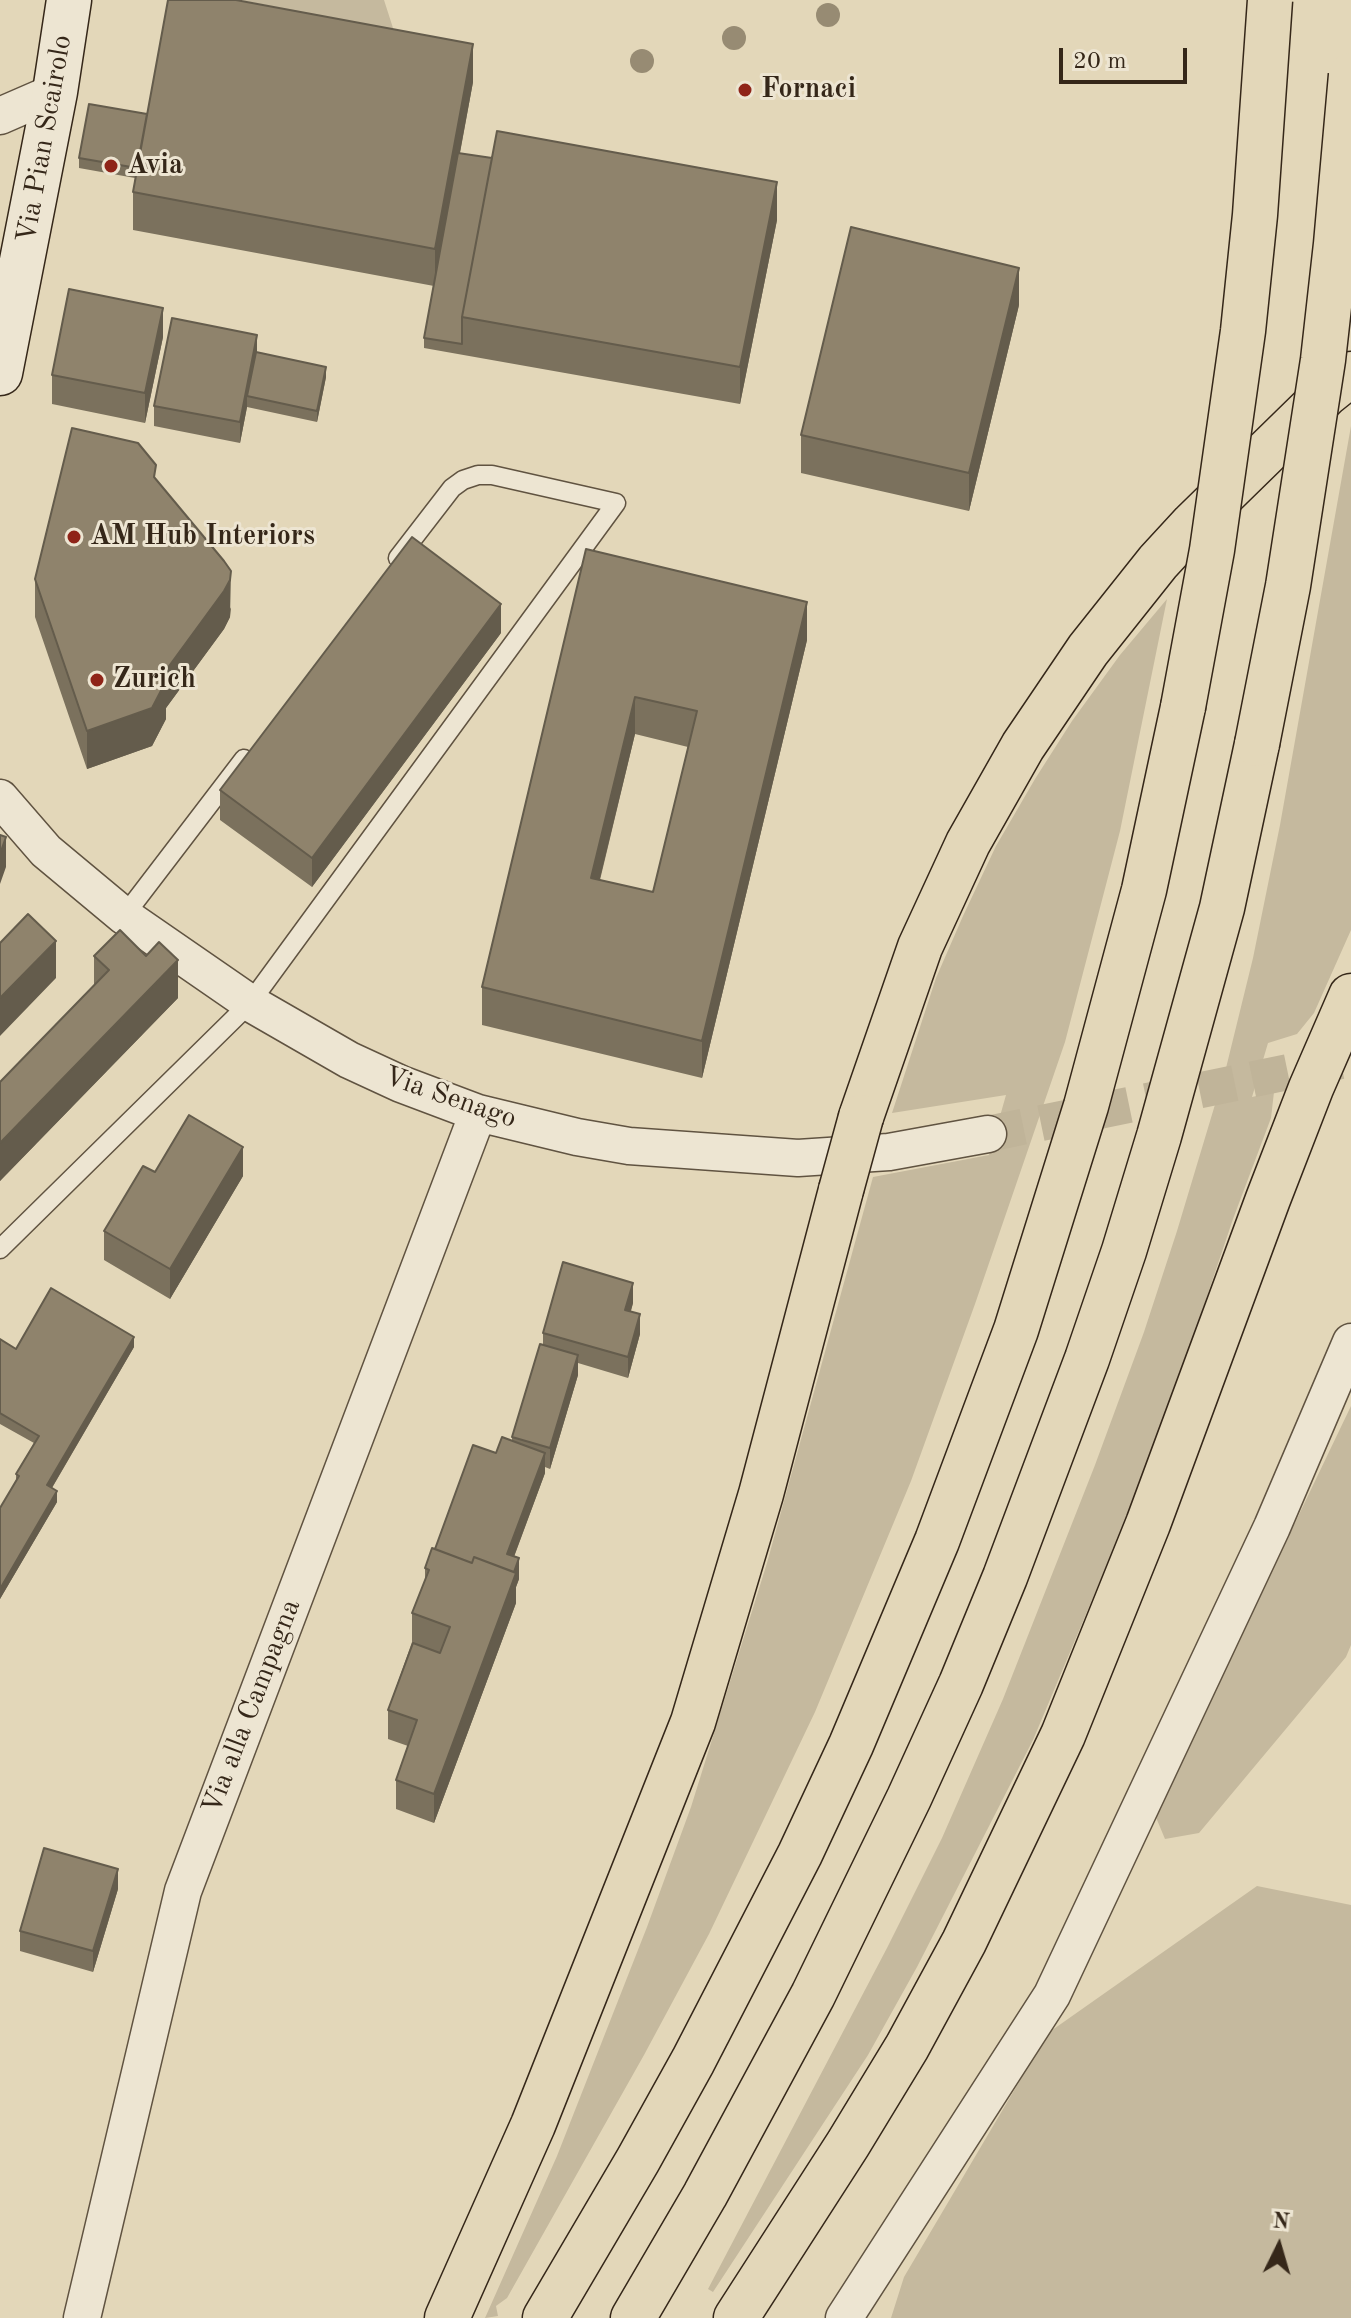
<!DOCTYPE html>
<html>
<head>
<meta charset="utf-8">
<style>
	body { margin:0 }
	#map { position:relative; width:1351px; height:2318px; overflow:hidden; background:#e3d7b9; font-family:"Old Standard TT",serif }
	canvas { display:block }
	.north { position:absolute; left:1239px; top:2206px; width:80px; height:80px; -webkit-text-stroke:6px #ede5d2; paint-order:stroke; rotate:5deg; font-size:22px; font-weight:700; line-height:32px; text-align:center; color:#352719 }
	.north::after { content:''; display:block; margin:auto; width:28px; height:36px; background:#352719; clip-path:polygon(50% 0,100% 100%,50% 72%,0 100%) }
	.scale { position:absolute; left:1059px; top:48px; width:128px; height:36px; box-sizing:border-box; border:4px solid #352719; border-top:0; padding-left:10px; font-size:24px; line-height:28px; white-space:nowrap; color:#352719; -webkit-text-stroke:6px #ede5d2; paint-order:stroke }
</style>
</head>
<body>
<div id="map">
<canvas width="1351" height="2318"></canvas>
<div class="north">N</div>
<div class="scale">20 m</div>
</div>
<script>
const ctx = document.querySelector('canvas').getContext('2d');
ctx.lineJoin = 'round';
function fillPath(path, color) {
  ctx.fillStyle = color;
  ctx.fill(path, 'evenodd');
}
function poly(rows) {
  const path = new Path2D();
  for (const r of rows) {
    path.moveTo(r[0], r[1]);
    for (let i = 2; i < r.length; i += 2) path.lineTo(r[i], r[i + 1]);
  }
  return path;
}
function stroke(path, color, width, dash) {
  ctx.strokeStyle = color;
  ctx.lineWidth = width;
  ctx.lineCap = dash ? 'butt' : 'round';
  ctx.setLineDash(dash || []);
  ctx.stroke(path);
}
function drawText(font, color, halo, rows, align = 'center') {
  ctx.font = font + ' "Old Standard TT",serif';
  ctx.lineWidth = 6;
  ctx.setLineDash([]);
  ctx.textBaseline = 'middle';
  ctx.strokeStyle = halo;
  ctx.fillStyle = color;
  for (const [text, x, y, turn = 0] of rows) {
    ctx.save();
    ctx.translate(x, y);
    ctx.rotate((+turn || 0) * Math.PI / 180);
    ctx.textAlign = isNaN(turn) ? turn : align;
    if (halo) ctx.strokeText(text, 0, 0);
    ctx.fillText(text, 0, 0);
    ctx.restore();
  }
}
fillPath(poly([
	[240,0,384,0,393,28,384,28],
	[1351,426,1351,930,1314,1013,1297,1034,1268,1043,1252,1097,1274,1092,1271,1118,1233,1219,1196,1329,1121,1531,1033,1740,917,1967,868,2055,713,2292,708,2289,887,1948,942,1838,1003,1699,1095,1465,1144,1332,1177,1231,1226,1068,1253,958,1280,825],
	[1167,599,1120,831,1065,1042,975,1304,911,1481,815,1712,709,1934,644,2055,507,2298,496,2306,498,2316,485,2318,557,2156,647,1927,691,1807,767,1563,873,1177,989,1155,1006,1095,892,1113,936,978,963,916,996,846,1035,779,1072,721,1120,655],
	[1351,1406,1351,1645,1346,1657,1199,1833,1165,1839,1155,1815],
	[1257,1886,1351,1905,1351,2318,891,2318,904,2277,1048,2033]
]), '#c5b99e');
stroke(poly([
	[988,1134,1351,1059]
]), '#c0b499', 36, [36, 18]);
const service = poly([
	[124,916,244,759],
	[0,1249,250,1003,616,503,492,475,478,475,463,480,452,488,398,558]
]);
const minor = poly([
	[0,116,55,92],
	[0,798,46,851,124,916,250,1003,349,1060,401,1084,478,1113,577,1137,629,1146,798,1158,889,1152,988,1134],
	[82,2318,183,1891,478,1113],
	[844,2318,1052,1995,1272,1527,1351,1342]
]);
const secondary = poly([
	[0,373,55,92,69,0]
]);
const motorway = poly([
	[861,1117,920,947,968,843,1023,746,1088,650,1158,562,1193,524,1326,394,1351,374],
	[447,2318,533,2125,693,1722,761,1494,841,1190],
	[545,2318,638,2160,693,2061,800,1854,851,1745,937,1541,1016,1330,1086,1106,1144,890,1183,707],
	[633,2318,705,2195,813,1995,909,1798,961,1684,1005,1577,1087,1359,1124,1251,1159,1136,1222,908,1257,744],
	[736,2318,848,2144,907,2047,964,1942,1063,1735,1148,1524,1268,1199,1311,1088,1351,996]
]);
stroke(service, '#605341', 21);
stroke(minor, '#605341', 39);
stroke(secondary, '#352719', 47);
stroke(motorway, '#352719', 47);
stroke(service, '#ede5d2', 18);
stroke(minor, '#ede5d2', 36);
stroke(secondary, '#ede5d2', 44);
stroke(motorway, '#e3d7b9', 44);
const motorwayBridge = poly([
	[1183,707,1212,550,1243,331,1255,215,1270,0],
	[1257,744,1288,586,1323,360,1336,244,1351,75],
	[841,1190,861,1117]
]);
stroke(motorwayBridge, '#352719', 47, []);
stroke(motorwayBridge, '#e3d7b9', 44);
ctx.fillStyle = '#978b73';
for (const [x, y] of [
	[828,15],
	[734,38],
	[642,61]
]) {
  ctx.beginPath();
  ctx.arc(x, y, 12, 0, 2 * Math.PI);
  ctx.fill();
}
fillPath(poly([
	[473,82,460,153,777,220,740,404,424,348,424,338,434,286,133,230,133,192,135,178,79,168,79,158,147,114],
	[1019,305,969,511,801,473,801,435],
	[163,337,145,423,52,404,52,375],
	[257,352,326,377,317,422,247,407,240,443,154,426,154,406],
	[156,479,231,609,230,617,224,629,166,708,166,719,152,746,87,769,35,617,35,579],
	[586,549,807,640,702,1078,482,1025,482,987],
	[635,734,688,747,653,892,600,880],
	[501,633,312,887,220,820,220,790],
	[94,956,178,998,0,1181,0,1082,94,985],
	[155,1172,243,1176,170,1299,104,1260,104,1231],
	[633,1303,631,1311,640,1334,628,1378,578,1363,578,1375,550,1469,545,1467,545,1473,514,1557,519,1579,516,1587,516,1603,434,1823,396,1809,396,1780,408,1746,388,1739,388,1710,412,1642,412,1613,425,1580,425,1568,435,1549,496,1453,512,1441,512,1437,543,1345,543,1333],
	[0,1339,16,1349,134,1347,52,1488,57,1502,0,1599,0,1508,16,1481,16,1474,34,1443,0,1424],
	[118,1889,93,1972,20,1951,20,1931]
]), '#7b715d');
fillPath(poly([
	[473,44,473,82,435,286,435,249],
	[777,182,777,220,740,404,740,367],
	[1019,268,1019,305,969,511,969,473],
	[163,308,163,337,145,423,145,393],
	[257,335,257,355,247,396,247,407,240,443,240,422],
	[326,367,326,377,317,422,317,411],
	[231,571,230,617,224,629,166,708,166,719,152,746,87,769,87,731,164,673],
	[807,602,807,640,702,1078,702,1041],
	[501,604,501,633,312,887,312,858],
	[635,697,635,734,591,915,591,878],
	[6,837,6,867,0,884,0,854],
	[56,941,56,978,0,1036,0,998],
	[178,960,178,998,0,1181,0,1143],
	[243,1147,243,1176,170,1299,170,1269],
	[633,1283,633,1303,625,1330,625,1310],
	[640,1314,640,1334,628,1378,628,1357],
	[134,1337,134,1347,47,1496,47,1485],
	[578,1355,578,1375,550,1469,550,1448],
	[545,1453,545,1473,507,1575,507,1554],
	[57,1491,57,1502,0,1599,0,1589],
	[519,1558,519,1579,516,1587,516,1603,434,1823,434,1794],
	[118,1869,118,1889,93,1972,93,1951]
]), '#645c4c');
const building = poly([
	[168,0,236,0,473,44,435,249,133,192,168,0],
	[89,104,147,114,137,168,79,158,89,104],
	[497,131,777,182,740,367,462,317,497,131],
	[458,153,492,158,462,317,462,344,424,338,458,153],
	[851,227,1019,268,969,473,801,435,851,227],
	[69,289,163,308,145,393,52,375,69,289],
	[172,318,257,335,240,422,154,406,172,318],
	[256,352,326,367,317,411,247,396,256,352],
	[72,428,138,443,156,465,154,477,224,561,231,571,230,580,224,591,164,673,166,681,152,708,87,731,35,579,72,428],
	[412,537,501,604,312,858,220,790,412,537],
	[586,549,807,602,702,1041,482,987,586,549],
	[635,697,697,711,653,892,591,878,635,697],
	[0,835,6,837,0,854,0,835],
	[28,914,56,941,0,998,0,943,28,914],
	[120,930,146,956,159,942,178,960,0,1143,0,1082,109,970,94,956,120,930],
	[189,1115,243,1147,170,1269,104,1231,143,1166,155,1172,189,1115],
	[563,1262,633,1283,625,1310,640,1314,628,1357,543,1333,563,1262],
	[51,1288,134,1337,47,1485,57,1491,0,1589,0,1508,19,1476,16,1474,39,1436,0,1413,0,1339,16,1349,51,1288],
	[540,1344,578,1355,550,1448,512,1437,540,1344],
	[502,1437,545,1453,507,1554,519,1558,514,1572,474,1557,472,1563,435,1549,473,1445,496,1453,502,1437],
	[432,1548,472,1563,474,1557,516,1573,434,1794,396,1780,417,1720,388,1710,413,1643,440,1653,450,1627,412,1613,429,1570,425,1568,432,1548],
	[44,1848,118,1869,93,1951,20,1931,44,1848]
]);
fillPath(building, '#8f836c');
stroke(building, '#645c4c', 2);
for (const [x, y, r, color] of [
	[745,90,8,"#8f2418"],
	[111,166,8,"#8f2418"],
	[74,537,8,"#8f2418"],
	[97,680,8,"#8f2418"]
]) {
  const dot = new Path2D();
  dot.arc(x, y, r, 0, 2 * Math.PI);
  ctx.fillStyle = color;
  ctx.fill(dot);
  stroke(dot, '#ede5d2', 3);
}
drawText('bold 28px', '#352719', '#ede5d2', [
	["Fornaci",761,90],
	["Avia",127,166],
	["AM Hub Interiors",90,537],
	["Zurich",113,680]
], 'left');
drawText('28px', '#352719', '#ede5d2', [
	["Via Pian Scairolo",45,139,-80],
	["Via Senago",450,1098,19],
	["Via alla Campagna",252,1707,-69]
]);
</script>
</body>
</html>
